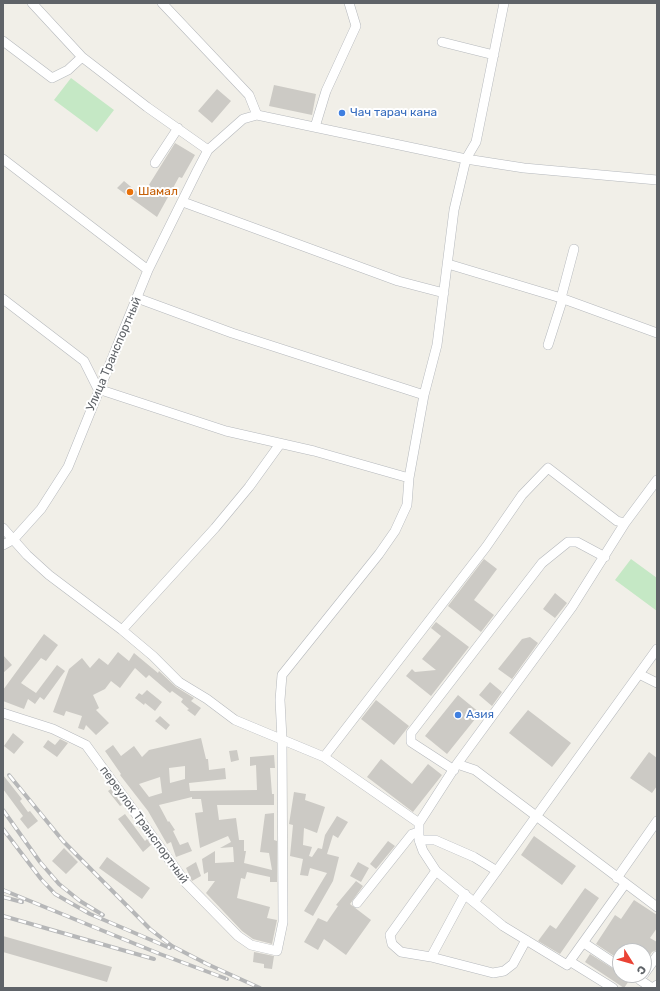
<!DOCTYPE html>
<html>
<head>
<meta charset="utf-8">
<style>
	body { margin:0 }
	#map { position:relative; width:660px; height:991px; overflow:hidden; background:#f1efe8; font-family:Rubik,sans-serif }
	canvas { display:block }
	.frame { position:absolute; inset:0; border:4px solid #5f6368; pointer-events:none }
	.north { position:absolute; left:612px; top:943px; width:40px; height:40px; box-sizing:border-box; background:#fff; border:1px solid #bfc1c3; border-radius:50%; rotate:127deg; font-size:11px; font-weight:700; line-height:16px; text-align:center; color:#5f6368 }
	.north::after { content:''; display:block; margin:auto; width:14px; height:18px; background:#ea4335; clip-path:polygon(50% 0,100% 100%,50% 72%,0 100%) }
</style>
</head>
<body>
<div id="map">
<canvas width="660" height="991"></canvas>
<div class="frame"></div>
<div class="north">С</div>
</div>
<script>
const ctx = document.querySelector('canvas').getContext('2d');
ctx.lineJoin = 'round';
function fillPath(path, color) {
  ctx.fillStyle = color;
  ctx.fill(path, 'evenodd');
}
function poly(rows) {
  const path = new Path2D();
  for (const r of rows) {
    path.moveTo(r[0], r[1]);
    for (let i = 2; i < r.length; i += 2) path.lineTo(r[i], r[i + 1]);
  }
  return path;
}
function stroke(path, color, width, dash) {
  ctx.strokeStyle = color;
  ctx.lineWidth = width;
  ctx.lineCap = dash ? 'butt' : 'round';
  ctx.setLineDash(dash || []);
  ctx.stroke(path);
}
function drawText(font, color, halo, rows, align = 'center') {
  ctx.font = font + ' Rubik,sans-serif';
  ctx.lineWidth = 4;
  ctx.setLineDash([]);
  ctx.textBaseline = 'middle';
  ctx.strokeStyle = halo;
  ctx.fillStyle = color;
  for (const [text, x, y, turn = 0] of rows) {
    ctx.save();
    ctx.translate(x, y);
    ctx.rotate((+turn || 0) * Math.PI / 180);
    ctx.textAlign = isNaN(turn) ? turn : align;
    if (halo) ctx.strokeText(text, 0, 0);
    ctx.fillText(text, 0, 0);
    ctx.restore();
  }
}
fillPath(poly([
	[71,78,114,110,97,132,54,100],
	[631,559,657,578,657,611,615,580]
]), '#c5e8c5');
fillPath(poly([
	[274,85,316,94,312,115,269,106],
	[217,89,231,101,212,123,198,111],
	[175,143,195,155,182,178,179,177,157,217,117,188,124,181,142,196],
	[484,559,497,569,474,600,494,615,481,632,448,606],
	[555,593,567,603,555,618,543,609],
	[436,622,469,647,431,696,406,676,412,669,415,672,436,670,422,659,441,636,431,628],
	[44,634,58,645,46,661,41,658,21,683,36,693,57,665,65,671,44,700,40,697,35,704,28,699,24,709,3,701,3,690],
	[530,637,538,643,512,679,498,669,522,639],
	[118,652,129,661,134,653,158,673,159,671,176,687,194,698,191,701,201,708,195,716,187,710,189,709,181,702,183,699,172,691,170,693,149,675,146,678,135,668,120,688,111,681,105,689,93,695,99,708,96,710,109,723,96,735,86,725,84,730,78,728,82,716,66,711,64,716,53,712,69,669,82,658,90,668,99,658,108,665],
	[3,655,12,665,3,673],
	[490,682,502,692,492,706,479,695],
	[147,690,162,702,155,711,145,703,144,705,135,698,139,693,142,695],
	[458,695,480,713,447,754,425,736],
	[376,700,409,726,394,745,361,719],
	[528,710,571,743,552,767,509,733],
	[160,716,170,725,166,730,155,721],
	[13,733,24,742,14,754,4,746],
	[201,738,206,759,208,759,209,770,225,768,226,779,189,783,190,791,257,790,256,765,250,766,250,757,274,755,275,768,270,768,272,794,274,794,274,805,217,805,219,820,236,818,239,840,244,840,244,851,246,851,244,863,272,870,269,853,260,852,265,814,274,813,274,840,277,841,277,882,270,882,270,877,247,872,245,879,241,878,237,898,270,907,267,918,277,920,272,944,253,939,242,931,206,893,215,881,208,881,208,872,204,874,202,859,215,851,215,863,234,862,233,847,220,848,231,842,228,836,200,848,195,813,203,812,201,799,192,799,192,797,159,805,168,822,169,821,175,830,173,831,180,845,188,842,192,851,176,857,171,842,167,844,148,811,120,775,121,774,105,751,113,745,121,756,134,746,142,757,149,750],
	[185,766,185,779,170,783,169,768],
	[160,777,162,793,149,797,139,784],
	[60,739,68,743,57,757,43,747,48,740,55,745],
	[237,750,239,760,231,762,229,751],
	[649,752,657,758,657,786,652,793,630,778],
	[381,759,412,784,428,764,442,775,413,812,367,777],
	[3,775,22,799,20,801,28,812,30,811,38,821,28,829,20,819,23,816,3,789],
	[111,789,122,805,120,806,108,791],
	[294,792,306,794,305,800,325,807,317,833,304,828,303,845,312,847,309,856,312,857,318,848,322,849,325,835,337,816,348,822,338,838,333,835,327,854,339,857,333,881,313,916,304,911,327,873,310,868,308,876,300,875,303,859,290,856,293,825,289,824],
	[125,814,145,841,147,839,151,845,143,852,118,819],
	[534,836,576,866,562,885,521,855],
	[388,841,395,846,376,869,370,864],
	[64,848,78,862,66,874,52,861],
	[107,857,150,888,142,899,99,868],
	[196,862,201,876,192,881,186,868],
	[358,862,369,868,361,882,350,876],
	[356,881,363,886,350,904,371,920,346,955,324,939,318,950,304,942,318,918,327,922,338,906,336,905],
	[585,888,599,898,560,954,538,941,550,925,556,929],
	[634,900,657,915,657,928,650,938,657,942,657,950,652,952,644,964,644,951,620,951,620,960,596,944,615,915,621,919],
	[3,936,112,967,107,982,3,952],
	[254,952,274,956,272,969,264,968,264,964,253,962],
	[590,954,620,973,620,975,633,975,624,988,585,962]
]), '#cccac5');
const minor = poly([
	[32,3,82,57,147,107,208,150],
	[162,3,249,95,257,115],
	[3,41,52,78,68,70,82,57],
	[442,42,494,55],
	[315,127,326,91,356,26,349,3],
	[3,159,148,270],
	[155,163,178,128],
	[183,202,398,281,444,293],
	[448,264,561,298,657,333],
	[137,298,232,333,424,395],
	[561,298,574,249],
	[3,299,84,361,98,389,226,431,314,451,409,478],
	[548,345,563,298],
	[3,528,27,555,49,575,122,630,153,656,179,682,207,699,235,720,324,757,419,823],
	[3,545,14,539,41,509,68,467,148,270,198,169,208,150,243,119,257,115,466,159,524,168,657,180],
	[122,630,215,528,249,487,280,444],
	[639,674,657,683],
	[3,713,53,729,86,745,186,883,238,936,251,945,277,951,283,922,282,739,280,700,282,675,379,554,395,531,407,505,409,478,424,395,437,345,454,210,466,159,476,142,504,3],
	[324,757,486,547,522,495,548,468,617,521,625,523],
	[457,764,475,770,657,907],
	[454,770,411,742,411,733,542,563,568,542,577,542,605,557],
	[419,840,435,840,474,857,497,871],
	[436,871,390,935,392,944,401,952,431,957,493,973,504,971,513,964,526,940],
	[617,878,657,821],
	[625,884,567,965,503,926,436,871,423,851,419,840,419,823,457,764,572,607,625,523,657,480],
	[475,901,657,649],
	[357,903,412,834,419,832],
	[584,943,620,967],
	[431,957,465,894],
	[571,962,613,988],
	[644,974,657,956],
	[640,980,652,988,657,985]
]);
stroke(minor, '#b5b8bc', 10);
stroke(minor, '#fff', 9);
const rail = poly([
	[9,775,63,841,150,929,172,946,207,964,260,988],
	[3,810,40,862,59,884,80,901,103,915],
	[3,829,41,879,55,894,90,914,170,948],
	[3,890,160,954,227,979],
	[3,897,22,902],
	[3,916,154,959]
]);
stroke(rail, '#b6b7b8', 4);
stroke(rail, '#fff', 2.5, [8]);
for (const [x, y, r, color] of [
	[342,113,4,"#3f7fe0"],
	[130,192,4,"#e8710a"],
	[458,715,4,"#3f7fe0"]
]) {
  const dot = new Path2D();
  dot.arc(x, y, r, 0, 2 * Math.PI);
  ctx.fillStyle = color;
  ctx.fill(dot);
  stroke(dot, '#fff', 1.5);
}
drawText('12px', '#366cbe', '#fff', [
	["Чач тарач кана",350,113],
	["Азия",466,715]
], 'left');
drawText('12px', '#c56008', '#fff', [
	["Шамал",138,192]
], 'left');
drawText('12px', '#5f6368', '#fff', [
	["Улица Транспортный",114,354,-67],
	["переулок Транспортный",144,825,54]
]);
</script>
</body>
</html>
